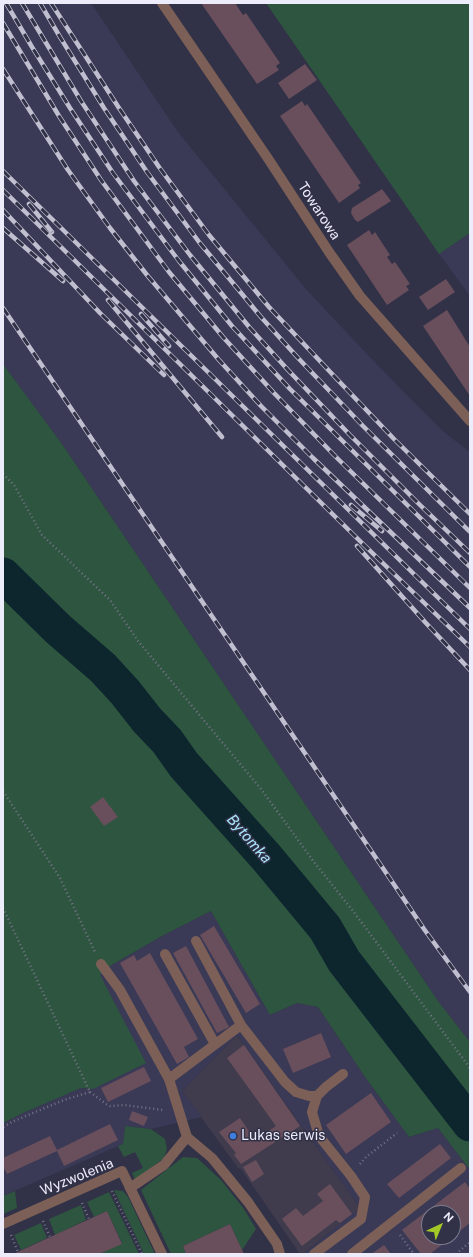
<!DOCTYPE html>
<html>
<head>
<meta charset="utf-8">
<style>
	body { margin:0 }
	#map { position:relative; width:473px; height:1257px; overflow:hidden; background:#313147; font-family:"Public Sans",sans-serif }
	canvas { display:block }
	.frame { position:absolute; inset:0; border:4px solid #ececfb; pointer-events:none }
	.north { position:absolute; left:421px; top:1205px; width:40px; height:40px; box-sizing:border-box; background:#313147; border:1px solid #7c7c8f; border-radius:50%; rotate:44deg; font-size:11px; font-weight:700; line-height:16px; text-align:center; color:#ececfb }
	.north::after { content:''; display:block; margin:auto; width:14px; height:18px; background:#a4c825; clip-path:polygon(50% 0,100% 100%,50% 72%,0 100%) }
</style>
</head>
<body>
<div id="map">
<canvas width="473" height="1257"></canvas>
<div class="frame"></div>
<div class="north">N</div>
</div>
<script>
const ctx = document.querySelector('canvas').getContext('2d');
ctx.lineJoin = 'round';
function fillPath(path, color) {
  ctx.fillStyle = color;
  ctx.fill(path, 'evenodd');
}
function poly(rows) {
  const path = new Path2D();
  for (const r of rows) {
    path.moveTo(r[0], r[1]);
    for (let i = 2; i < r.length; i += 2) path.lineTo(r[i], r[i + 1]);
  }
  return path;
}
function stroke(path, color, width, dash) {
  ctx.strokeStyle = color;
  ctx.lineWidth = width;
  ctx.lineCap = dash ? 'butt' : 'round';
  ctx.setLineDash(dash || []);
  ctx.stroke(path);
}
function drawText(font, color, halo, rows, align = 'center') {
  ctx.font = font + ' "Public Sans",sans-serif';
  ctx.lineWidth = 3;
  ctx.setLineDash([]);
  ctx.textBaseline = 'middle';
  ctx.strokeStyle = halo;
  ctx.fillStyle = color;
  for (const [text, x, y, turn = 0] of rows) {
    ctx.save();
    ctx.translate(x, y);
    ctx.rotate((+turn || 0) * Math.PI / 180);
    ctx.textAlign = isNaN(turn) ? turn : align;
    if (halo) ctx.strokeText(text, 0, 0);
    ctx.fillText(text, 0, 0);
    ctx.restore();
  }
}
fillPath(poly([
	[237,1035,360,1208,303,1254,300,1254,241,1169,238,1168,182,1091]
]), '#403c4e');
fillPath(poly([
	[3,3,91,3,178,132,306,289,367,354,403,391,444,432,470,452,470,1042,438,1001,62,444,3,364],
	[470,233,470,296,439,254],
	[211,911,270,1015,297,1003,318,1007,365,1077,409,1137,438,1128,470,1170,470,1254,303,1254,360,1208,237,1035,182,1091,202,1117,151,1129,125,1126,123,1144,3,1196,3,1123,23,1113,81,1088,93,1089,100,975,110,966,162,936],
	[429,1213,453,1213,453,1237,429,1237]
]), '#3a3956');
fillPath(poly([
	[266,3,470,3,470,233,439,254],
	[3,364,62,444,438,1001,470,1042,470,1170,438,1128,409,1137,365,1077,318,1007,297,1003,270,1015,211,911,162,936,110,966,100,975,146,1063,93,1089,81,1088,23,1113,3,1123],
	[125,1126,151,1129,165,1139,167,1149,164,1158,135,1180,132,1173,143,1168,135,1152,124,1157,118,1146,123,1144],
	[183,1157,197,1158,221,1180,244,1209,256,1229,242,1250,230,1224,183,1246,186,1254,171,1254,141,1190],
	[114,1190,123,1191,128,1197,155,1254,144,1254],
	[15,1191,17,1208,3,1214,3,1196],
	[109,1192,139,1254,99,1254,122,1243,107,1211,94,1217,87,1202],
	[81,1205,86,1220,55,1235,49,1219],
	[41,1223,47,1238,21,1250,14,1235]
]), '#2e5540');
stroke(poly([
	[3,575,58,629,103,668,125,692,147,720,167,741,184,765,267,858,325,928,344,961,470,1124]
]), '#0d262e', 35);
fillPath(poly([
	[201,3,235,3,243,15,246,13,280,63,276,66,279,70,257,84],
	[305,64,317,80,289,99,278,83],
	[302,101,305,106,307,104,361,183,358,185,360,188,339,203,280,116],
	[382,189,391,201,358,222,355,220,351,213,352,208],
	[369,230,372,235,375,232,390,255,387,257,392,264,395,262,410,284,406,286,409,290,387,305,347,245],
	[446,279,455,292,428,310,419,297],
	[447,310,470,347,470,396,423,326],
	[103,797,118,817,104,826,90,807],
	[214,926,260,1004,246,1013,200,935],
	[186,946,229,1027,217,1033,173,953],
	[150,953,198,1039,184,1047,189,1057,177,1064,120,963,134,955,137,961],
	[321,1033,331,1057,293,1073,283,1049],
	[244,1045,300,1126,241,1164,234,1155,236,1153,219,1132,240,1118,255,1140,276,1126,227,1058],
	[144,1067,151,1081,108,1102,101,1088],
	[371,1093,391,1122,346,1154,326,1125],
	[132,1111,148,1117,144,1126,129,1120],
	[110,1124,118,1140,64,1166,57,1151,7,1174,3,1166,3,1158,50,1136,57,1150],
	[440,1144,451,1158,399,1198,387,1184],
	[256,1160,264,1174,252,1182,243,1167],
	[465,1182,470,1189,470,1223,453,1236,453,1213,429,1213,429,1237,452,1237,430,1254,421,1254,402,1230],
	[330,1184,352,1214,340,1223,336,1220,302,1246,282,1219,296,1208,303,1216,323,1201,317,1194],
	[107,1211,122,1244,99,1254,13,1254],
	[230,1224,244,1254,186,1254,183,1246],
	[384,1245,391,1254,371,1254,377,1250]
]), '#694f5c');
stroke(poly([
	[3,474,14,485,42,535,110,600,138,641,261,789,314,862,353,911,470,1068],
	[3,791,60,878,95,952],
	[3,908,90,1092,64,1100,14,1121,3,1127],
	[90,1092,106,1104,110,1106,124,1105,163,1110],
	[360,1164,366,1157,397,1133],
	[112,1191,142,1254],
	[82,1203,89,1219],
	[43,1221,50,1237],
	[11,1235,18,1252],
	[400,1235,414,1254],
	[456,1254,470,1242]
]), '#747487', 2.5, [1, 3]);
stroke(poly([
	[165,954,215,1044],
	[101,964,120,990,169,1079,187,1137,164,1165,130,1188],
	[241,1025,285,1082,296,1092,309,1096,317,1096],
	[169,1079,241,1025,196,941],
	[187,1137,212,1158,248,1202,277,1244,280,1254],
	[314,1254,361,1219,365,1197,351,1176,319,1136,312,1112,317,1096,326,1087,343,1074],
	[352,1254,461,1168]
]), '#7c6057', 10);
stroke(poly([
	[162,3,269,160,329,252,360,296,470,421],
	[3,1224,122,1171,162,1254]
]), '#7c6057', 10);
const rail = poly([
	[6,3,32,47,70,108,113,173,179,261,232,326,290,389,470,567],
	[22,3,81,101,134,181,190,255,250,328,288,370,350,435,419,504,470,553],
	[40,3,60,37,104,108,147,172,199,242,261,317,299,359,363,426,470,532],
	[51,3,119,108,159,167,209,235,269,307,334,376,394,439,470,514],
	[3,23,59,116,101,180,169,272,223,337,274,393,336,457,470,588],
	[3,69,68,170,110,228,147,275,219,360,261,406,313,458,470,608],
	[3,171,470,629],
	[3,190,362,543,470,647],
	[29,204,52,232],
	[3,210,100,313,164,375],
	[3,228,63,281],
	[108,300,222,437],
	[3,308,395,886,424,929,470,992],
	[141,314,169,346],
	[351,505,382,531],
	[357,546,425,622,470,670]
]);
stroke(rail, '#bfbfd0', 4.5);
stroke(rail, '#313147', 3, [9]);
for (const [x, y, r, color] of [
	[233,1136,4,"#3f7fe0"]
]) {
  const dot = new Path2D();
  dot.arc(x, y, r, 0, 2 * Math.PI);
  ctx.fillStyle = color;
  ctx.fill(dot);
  stroke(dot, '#313147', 1.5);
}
drawText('14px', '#ececfb', '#313147', [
	["Towarowa",319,211,57],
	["Wyzwolenia",77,1177,-22]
]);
drawText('14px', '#ececfb', '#313147', [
	["Lukas serwis",241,1136]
], 'left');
drawText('italic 15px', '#a8e6fc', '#313147', [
	["Bytomka",249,839,49]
]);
</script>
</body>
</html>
